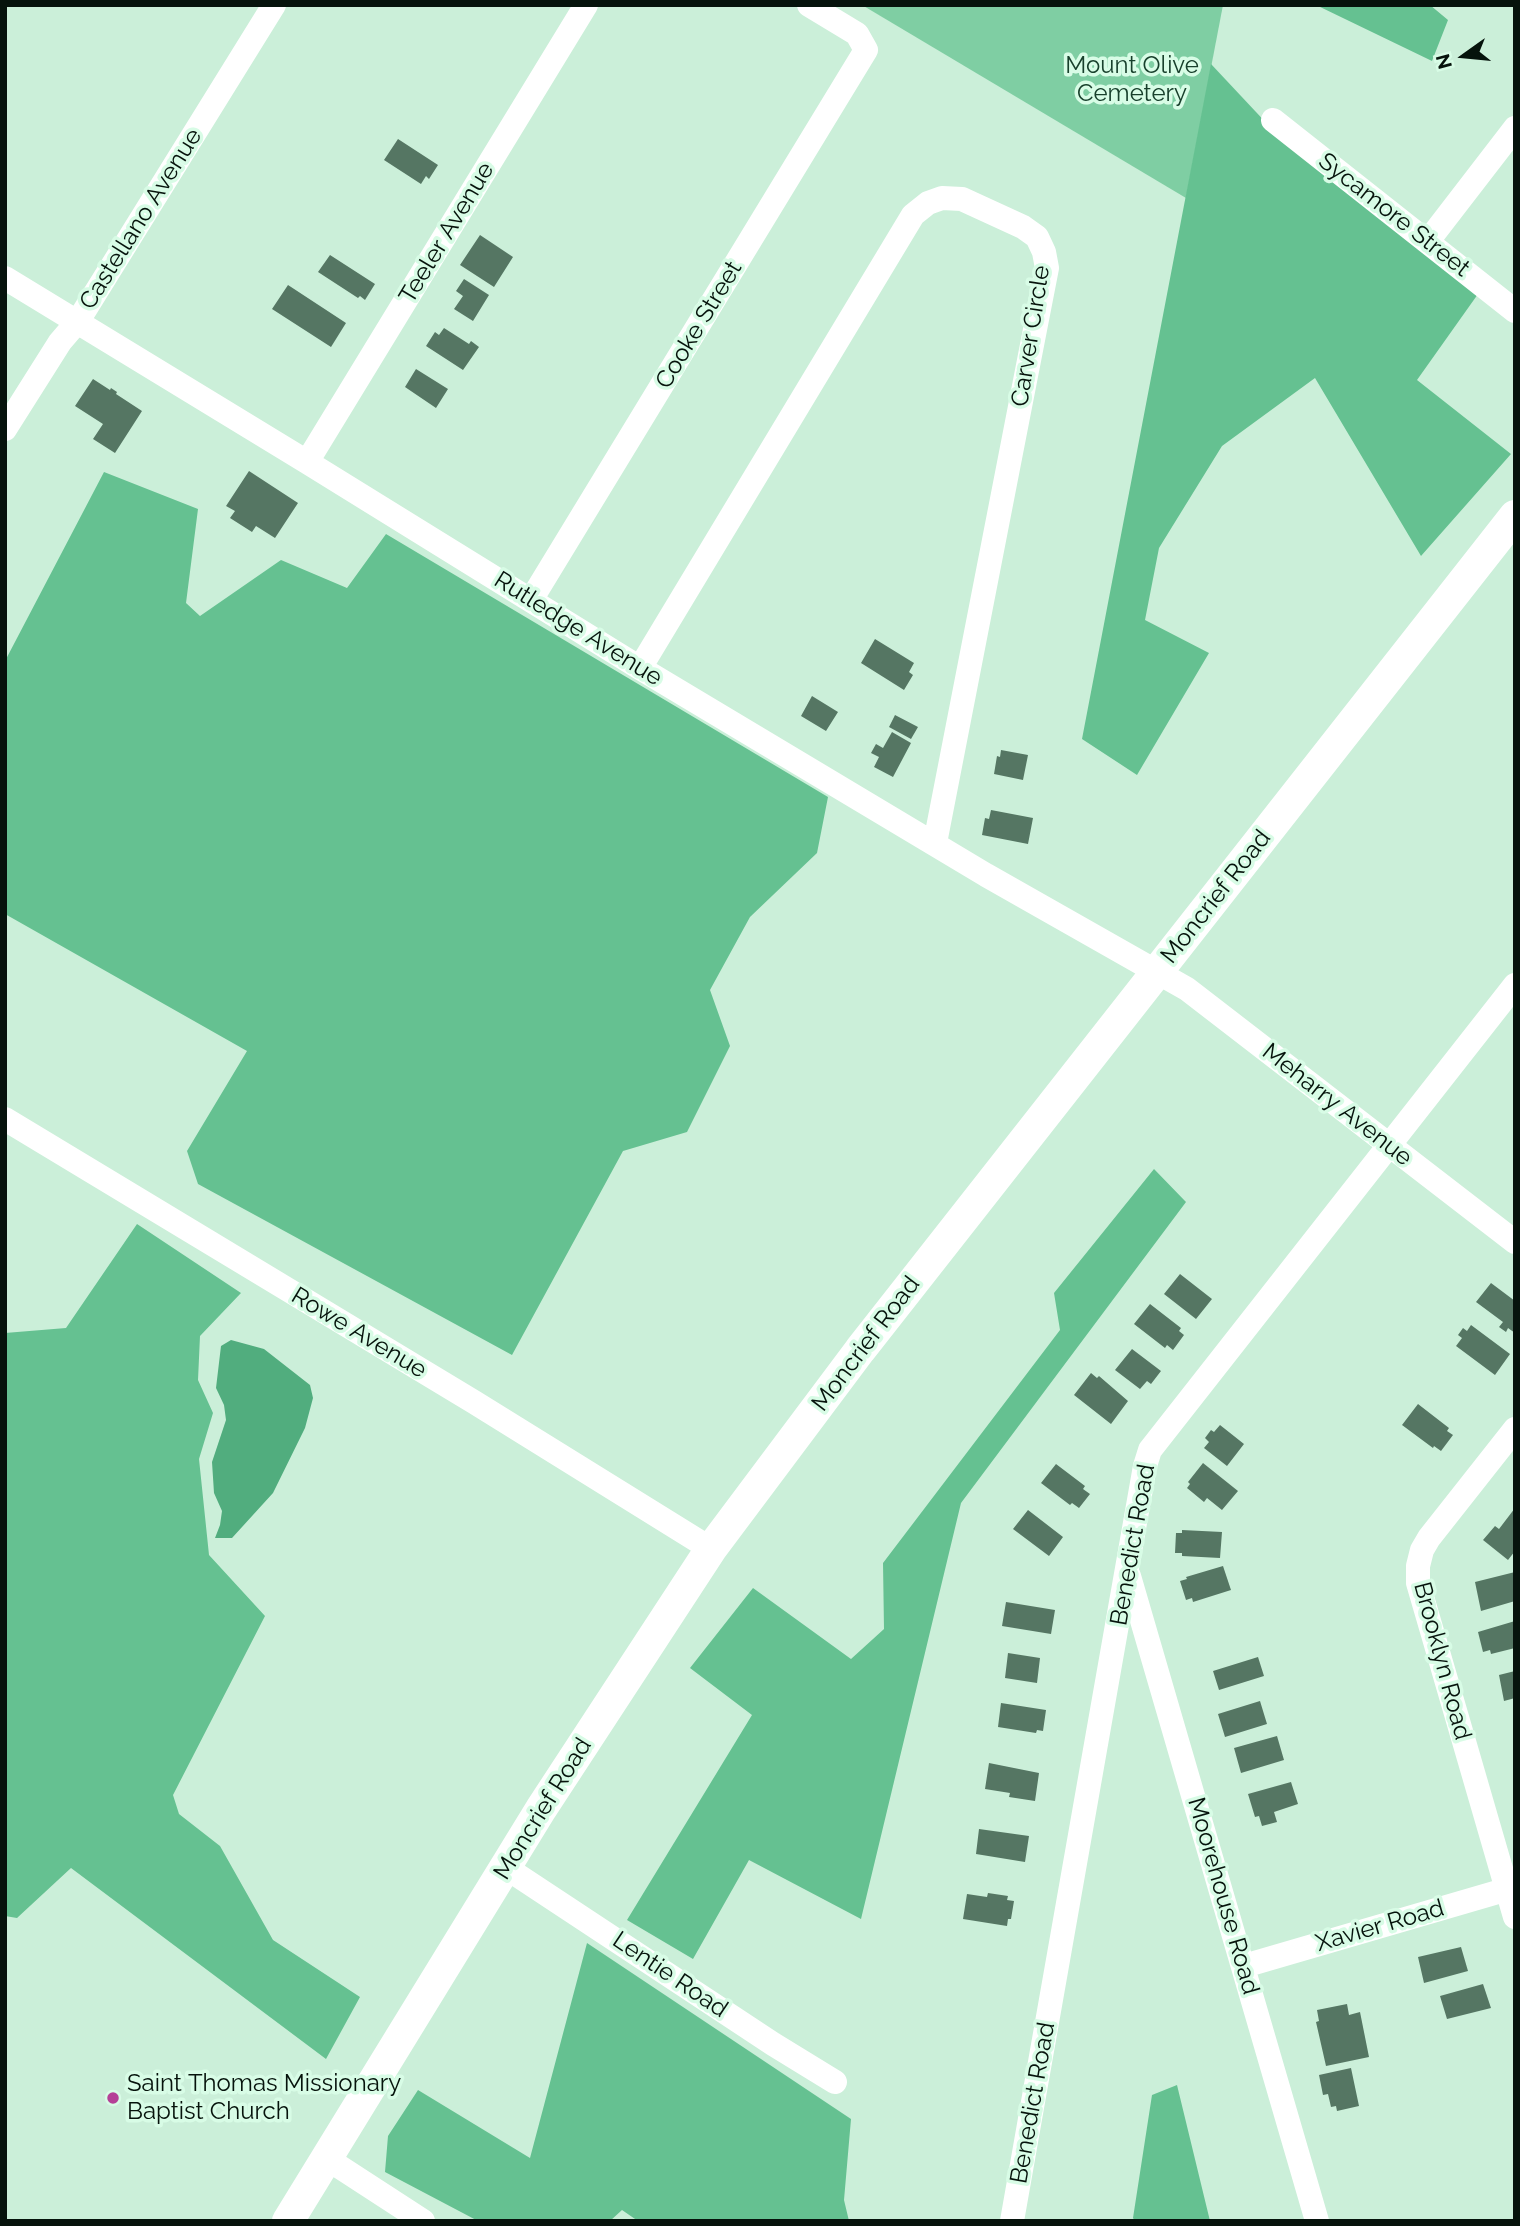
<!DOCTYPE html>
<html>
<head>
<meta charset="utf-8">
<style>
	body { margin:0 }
	#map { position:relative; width:1520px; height:2226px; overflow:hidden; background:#cbefd9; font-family:Raleway,sans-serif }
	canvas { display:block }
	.frame { position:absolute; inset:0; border:7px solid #06130c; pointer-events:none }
	.north { position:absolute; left:1429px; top:21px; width:70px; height:70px; -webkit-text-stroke:5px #d8fce6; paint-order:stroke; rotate:255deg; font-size:19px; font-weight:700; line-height:28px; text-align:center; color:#06130c }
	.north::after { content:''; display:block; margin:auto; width:24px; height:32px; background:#06130c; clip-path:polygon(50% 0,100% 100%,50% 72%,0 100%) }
</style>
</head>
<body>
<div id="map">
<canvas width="1520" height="2226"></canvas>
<div class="frame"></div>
<div class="north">N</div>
</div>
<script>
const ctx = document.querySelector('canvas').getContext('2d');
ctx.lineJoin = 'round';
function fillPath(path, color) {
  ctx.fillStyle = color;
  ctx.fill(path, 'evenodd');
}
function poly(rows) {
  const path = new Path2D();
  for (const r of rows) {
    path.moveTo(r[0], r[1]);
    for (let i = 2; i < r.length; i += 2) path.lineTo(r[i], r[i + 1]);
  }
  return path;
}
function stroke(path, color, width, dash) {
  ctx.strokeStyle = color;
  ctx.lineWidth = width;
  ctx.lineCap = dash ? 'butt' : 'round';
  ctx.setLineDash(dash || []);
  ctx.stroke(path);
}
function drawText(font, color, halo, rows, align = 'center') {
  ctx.font = font + ' Raleway,sans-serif';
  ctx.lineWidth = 7;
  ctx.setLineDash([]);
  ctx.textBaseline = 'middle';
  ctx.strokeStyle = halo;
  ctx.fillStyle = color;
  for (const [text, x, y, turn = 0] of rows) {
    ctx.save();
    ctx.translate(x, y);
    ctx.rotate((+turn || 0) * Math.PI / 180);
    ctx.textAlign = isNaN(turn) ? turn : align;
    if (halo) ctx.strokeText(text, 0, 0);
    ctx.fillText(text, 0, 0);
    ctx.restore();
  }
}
fillPath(poly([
	[862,5,1223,5,1186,198]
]), '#7fcea3');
fillPath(poly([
	[1316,5,1430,5,1448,20,1432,61],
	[1211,64,1271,128,1478,294,1417,380,1511,454,1421,556,1315,378,1222,446,1159,548,1145,620,1209,653,1137,775,1082,739],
	[104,472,198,509,186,603,200,616,281,560,347,588,386,534,828,797,817,853,750,917,710,990,730,1046,687,1132,623,1151,512,1355,198,1184,187,1151,247,1051,5,914,5,661],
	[1154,1169,1186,1202,961,1503,861,1919,749,1860,693,1959,627,1920,752,1715,690,1668,753,1588,851,1659,884,1629,883,1563,1060,1330,1054,1293],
	[137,1224,241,1293,200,1336,198,1380,213,1413,199,1459,209,1555,265,1616,173,1795,179,1814,220,1846,273,1940,360,1997,326,2059,71,1868,17,1918,5,1916,5,1333,66,1328],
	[587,1943,851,2119,844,2200,849,2221,638,2221,622,2210,610,2221,478,2221,385,2172,388,2136,418,2090,530,2158],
	[1177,2085,1210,2221,1135,2221,1133,2218,1152,2095]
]), '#65c191');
fillPath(poly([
	[231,1340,264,1349,310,1385,313,1398,305,1428,273,1493,232,1538,215,1538,220,1525,222,1511,214,1493,212,1462,226,1420,224,1405,216,1388,221,1346]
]), '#51ad7e');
fillPath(poly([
	[398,139,438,165,429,179,426,176,421,184,384,160],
	[480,235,513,257,494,287,460,265],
	[330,255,375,284,365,300,360,296,358,298,318,272],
	[464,279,489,295,473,321,454,309,463,296,456,291],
	[288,285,346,323,331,347,272,309],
	[444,328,469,344,471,341,479,347,463,370,426,346,435,332,439,335],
	[416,369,448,389,436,408,405,387],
	[93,379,110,390,111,388,117,392,116,394,142,411,115,453,93,439,103,424,75,406],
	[249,471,298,503,275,538,256,526,252,532,230,518,235,511,226,506],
	[875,639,914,663,909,672,913,675,904,690,861,663],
	[812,696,838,712,826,731,801,716],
	[895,715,918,727,911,739,889,727],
	[892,732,911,743,893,777,874,767,879,757,871,753,876,744,883,748],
	[1001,750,1028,755,1023,780,994,774,997,756,1000,757],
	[991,810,1033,818,1028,844,982,835,985,818,989,819],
	[1180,1274,1212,1299,1196,1319,1164,1294],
	[1491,1283,1515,1301,1515,1333,1508,1328,1506,1332,1499,1327,1503,1322,1476,1302],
	[1150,1304,1181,1328,1179,1331,1184,1335,1173,1350,1167,1345,1165,1348,1134,1324],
	[1471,1325,1510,1354,1495,1375,1456,1346,1462,1338,1458,1335,1463,1328,1467,1331],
	[1132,1349,1161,1371,1151,1384,1147,1381,1140,1389,1115,1370],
	[1091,1373,1097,1378,1099,1376,1128,1401,1111,1424,1074,1395],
	[1418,1404,1449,1428,1447,1431,1453,1435,1441,1451,1434,1446,1433,1448,1402,1425],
	[1220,1425,1244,1444,1227,1466,1204,1448,1209,1442,1205,1438,1211,1430,1214,1432],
	[1203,1463,1238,1491,1222,1510,1207,1498,1204,1502,1187,1488,1190,1484,1188,1482],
	[1056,1464,1085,1486,1083,1489,1090,1494,1079,1508,1072,1503,1070,1505,1041,1483],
	[1515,1508,1515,1551,1508,1560,1483,1540,1495,1526,1499,1529],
	[1028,1510,1063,1537,1049,1556,1013,1529],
	[1182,1530,1222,1532,1220,1558,1182,1556,1182,1553,1175,1553,1176,1533,1182,1533],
	[1223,1566,1231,1590,1193,1602,1192,1598,1186,1600,1180,1581,1187,1579,1186,1577],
	[1515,1572,1515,1601,1481,1611,1475,1582],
	[1006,1602,1055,1610,1051,1634,1002,1626],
	[1515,1621,1515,1648,1491,1654,1490,1650,1483,1652,1478,1632],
	[1008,1653,1040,1658,1037,1683,1005,1678],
	[1258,1657,1264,1676,1219,1690,1213,1671],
	[1515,1671,1515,1698,1504,1701,1499,1675],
	[1260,1701,1267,1724,1225,1737,1218,1714],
	[1001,1703,1046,1710,1043,1731,1037,1730,1036,1733,998,1727],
	[1277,1736,1284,1760,1241,1773,1234,1748],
	[989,1763,1039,1773,1035,1801,1009,1797,1010,1793,985,1789],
	[1291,1782,1298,1804,1274,1812,1277,1822,1262,1826,1259,1816,1255,1817,1248,1794],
	[979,1829,1029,1836,1025,1862,976,1854],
	[988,1893,1008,1896,1007,1900,1014,1901,1011,1919,1008,1919,1007,1926,963,1919,967,1894,987,1897],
	[1461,1947,1468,1971,1424,1983,1418,1957],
	[1483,1984,1491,2008,1447,2019,1440,1996],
	[1347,2004,1349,2015,1360,2012,1369,2057,1326,2066,1316,2022,1319,2021,1317,2010],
	[1351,2068,1359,2106,1337,2111,1336,2106,1331,2107,1328,2094,1323,2095,1319,2075]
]), '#557663');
stroke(poly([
	[1273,120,1515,311],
	[1428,241,1515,128],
	[5,278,307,462,640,668,986,875,1187,989,1515,1242],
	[5,429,60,342,78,321,274,5],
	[307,462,586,5],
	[531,600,866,50,857,34,809,5],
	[640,668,913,215,928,203,942,198,962,199,1023,227,1037,237,1044,252,1047,268,935,843],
	[5,1119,474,1402,711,1549],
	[1515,1429,1429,1538,1422,1550,1418,1566,1418,1583,1515,1917],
	[1129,1576,1317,2221],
	[505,1867,773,2044,835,2082],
	[1244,1966,1515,1887],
	[326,2158,423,2221],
	[1012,2221,1145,1466,1150,1450,1515,985]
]), '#fff', 24);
stroke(poly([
	[288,2221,541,1809,711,1549,860,1350,1515,516]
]), '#fff', 32);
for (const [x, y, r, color] of [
	[113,2098,7,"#b54097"]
]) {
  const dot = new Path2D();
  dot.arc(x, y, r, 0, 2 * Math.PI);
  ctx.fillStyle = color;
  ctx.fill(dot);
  stroke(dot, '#d8fce6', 2.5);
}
drawText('24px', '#18402c', '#d8fce6', [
	["Mount Olive",1132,66],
	["Cemetery",1132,94]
]);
drawText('24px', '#06130c', '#d8fce6', [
	["Sycamore Street",1394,215,38],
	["Castellano Avenue",141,219,-58],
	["Teeler Avenue",447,233,-59],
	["Cooke Street",699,325,-59],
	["Carver Circle",1031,336,-81],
	["Rutledge Avenue",578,629,32],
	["Moncrief Road",1216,897,-52],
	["Meharry Avenue",1337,1105,38],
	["Rowe Avenue",359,1333,31],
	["Moncrief Road",866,1344,-53],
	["Benedict Road",1133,1545,-80],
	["Brooklyn Road",1442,1661,75],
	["Moncrief Road",543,1809,-58],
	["Moorehouse Road",1223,1896,74],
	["Xavier Road",1380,1926,-16],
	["Lentie Road",670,1975,34],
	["Benedict Road",1033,2103,-80]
]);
drawText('24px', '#06130c', '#d8fce6', [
	["Saint Thomas Missionary",127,2084],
	["Baptist Church",127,2112]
], 'left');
</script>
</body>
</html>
